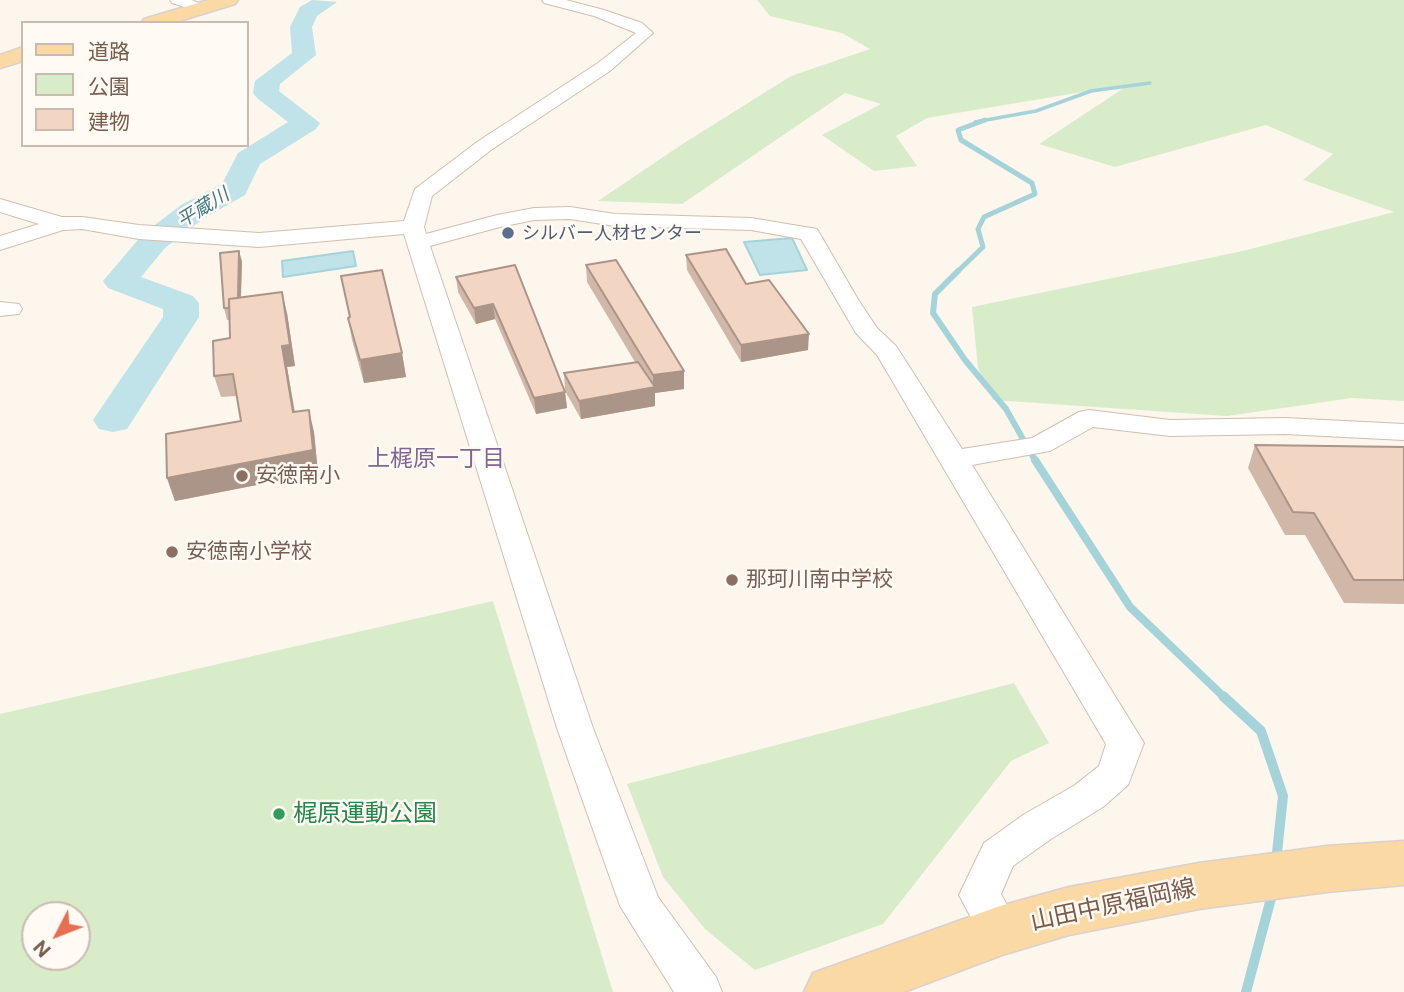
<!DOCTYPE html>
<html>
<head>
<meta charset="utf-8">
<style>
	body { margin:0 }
	#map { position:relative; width:1404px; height:992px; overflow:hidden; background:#fdf6ec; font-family:"Public Sans","Noto Sans JP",sans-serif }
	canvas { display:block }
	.legend { position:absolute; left:21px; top:21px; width:228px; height:126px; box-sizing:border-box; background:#fffaf3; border:2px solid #cabbb1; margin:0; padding:9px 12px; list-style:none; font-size:21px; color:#7a5c4d }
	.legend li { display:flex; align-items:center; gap:14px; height:35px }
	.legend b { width:35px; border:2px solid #cabbb1 }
	.north { position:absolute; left:21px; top:901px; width:70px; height:70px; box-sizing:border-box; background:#fffaf3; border:2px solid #cabbb1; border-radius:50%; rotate:228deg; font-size:19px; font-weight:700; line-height:28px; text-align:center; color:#7a5c4d }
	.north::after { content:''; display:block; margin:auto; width:24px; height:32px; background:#e76f51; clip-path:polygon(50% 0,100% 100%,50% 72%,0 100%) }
</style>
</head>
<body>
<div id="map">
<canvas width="1404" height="992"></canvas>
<ul class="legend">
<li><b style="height:9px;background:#fbd9a5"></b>道路</li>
<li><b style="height:19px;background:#d8ecc9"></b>公園</li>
<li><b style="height:19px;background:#f3d5c3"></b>建物</li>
</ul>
<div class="north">N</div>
</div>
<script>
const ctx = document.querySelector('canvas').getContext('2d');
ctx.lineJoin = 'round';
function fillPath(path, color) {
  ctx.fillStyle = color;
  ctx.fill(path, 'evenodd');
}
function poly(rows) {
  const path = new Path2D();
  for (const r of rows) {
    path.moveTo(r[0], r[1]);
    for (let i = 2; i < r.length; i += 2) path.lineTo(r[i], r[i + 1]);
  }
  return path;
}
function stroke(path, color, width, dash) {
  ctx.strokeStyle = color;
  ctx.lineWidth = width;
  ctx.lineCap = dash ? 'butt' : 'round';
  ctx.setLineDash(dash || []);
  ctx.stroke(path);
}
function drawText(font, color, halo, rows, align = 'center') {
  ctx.font = font + ' "Public Sans","Noto Sans JP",sans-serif';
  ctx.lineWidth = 5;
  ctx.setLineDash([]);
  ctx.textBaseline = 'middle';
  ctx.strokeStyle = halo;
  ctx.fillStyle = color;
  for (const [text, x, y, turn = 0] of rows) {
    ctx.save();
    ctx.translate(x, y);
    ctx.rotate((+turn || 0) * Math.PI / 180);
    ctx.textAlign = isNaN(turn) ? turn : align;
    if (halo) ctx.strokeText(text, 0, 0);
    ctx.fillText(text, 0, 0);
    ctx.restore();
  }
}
fillPath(poly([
	[757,0,1404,0,1404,401,1352,398,1227,416,993,400,978,368,972,307,1243,251,1394,212,1303,180,1333,154,1266,125,1115,167,1039,144,1130,84,927,118,896,136,917,166,874,171,822,135,881,104,845,93,682,204,598,201,681,145,791,76,870,49,842,33,770,16],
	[493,601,613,992,0,992,0,714],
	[77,915,77,957,35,957,35,915],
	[1014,683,1049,743,1011,761,883,924,755,970,705,929,663,877,627,784]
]), '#d8ecc9');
const water = poly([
	[792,238,807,270,760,275,744,242,792,238],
	[353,251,356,266,283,277,282,261,353,251]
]);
fillPath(water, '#bfe3e8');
stroke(water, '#a5d3da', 2);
stroke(poly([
	[975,122,1036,111,1091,91,1150,83]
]), '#a5d3da', 3.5);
stroke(poly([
	[956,273,983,247,978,229,984,217,1035,194,1032,183,961,140,958,130,985,120]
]), '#a5d3da', 5);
stroke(poly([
	[958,271,935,294,933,313,965,360,1006,409,1036,462]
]), '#a5d3da', 6);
stroke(poly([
	[1035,460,1130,607,1225,698]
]), '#a5d3da', 8);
stroke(poly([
	[1223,696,1261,731,1283,796,1276,862],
	[1246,992,1273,891]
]), '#a5d3da', 10);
fillPath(poly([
	[312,0,337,2,317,16,312,27,316,55,280,84,279,91,320,123,316,129,260,164,245,195,203,219,165,248,141,277,193,296,199,303,199,317,127,429,113,432,99,429,93,420,163,317,163,309,108,288,103,281,143,234,181,205,222,184,238,153,288,122,257,98,253,93,255,81,292,53,290,27,300,7,312,0]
]), '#bfe3e8');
const minor = poly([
	[170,0,192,0,211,9,204,13,172,3,170,0],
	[542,0,566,0,604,10,642,23,653,33,610,71,491,150,432,196,424,227,426,234,497,215,534,208,570,207,615,214,751,218,817,229,859,301,877,328,896,346,962,449,1032,438,1079,412,1089,410,1170,420,1285,418,1404,424,1404,440,1285,434,1170,436,1093,427,1050,451,972,465,1144,743,1128,785,1103,807,1051,839,1013,866,1001,894,1021,931,1015,944,1000,950,985,944,959,895,984,843,1023,815,1075,785,1099,766,1106,744,877,355,856,333,801,239,751,230,615,226,570,219,534,220,500,227,430,246,593,728,658,897,716,977,722,992,674,992,620,906,557,728,404,234,259,247,139,239,82,229,63,230,0,250,0,236,39,224,0,212,0,199,62,217,82,217,139,225,259,233,404,221,415,189,477,142,598,63,636,33,594,16,544,3,542,0],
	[0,302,19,304,22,309,19,314,0,316,0,302]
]);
const major = poly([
	[208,0,238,0,235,4,173,23,141,23,144,19,208,0],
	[23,47,23,61,0,68,0,55,23,47],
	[1404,841,1404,885,1327,892,1199,909,1069,935,1002,955,904,992,804,992,813,973,1000,906,1069,887,1199,863,1327,846,1404,841]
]);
stroke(minor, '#d1beb0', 2);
stroke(major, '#dad1cd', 3);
fillPath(minor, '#fff');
fillPath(major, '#fbd9a5');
fillPath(poly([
	[239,251,242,262,241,298,287,313,295,366,287,367,295,412,314,432,318,473,175,501,167,478,241,421,236,396,221,397,214,376,230,338,230,320,227,320,224,308],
	[686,255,808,350,741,362,687,270],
	[515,265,565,392,567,408,536,414,495,319,476,324,458,292,456,277],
	[586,265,684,389,655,393,655,406,581,419,565,391,564,373,635,362,587,282],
	[348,318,402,353,406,377,364,383,352,340],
	[1255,445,1404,447,1404,604,1344,603,1305,535,1285,535,1248,468]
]), '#d1b7a8');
fillPath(poly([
	[239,251,242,262,240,319,237,308],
	[282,292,287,313,295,366,287,367,298,434,293,412,282,346],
	[493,304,495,319,476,324,474,308],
	[809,334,808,350,741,362,741,345],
	[402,353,406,377,364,383,360,360],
	[684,371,684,389,655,393,655,406,581,419,579,401,653,388,653,375],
	[565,392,567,408,536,414,534,398],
	[309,410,314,432,318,473,175,501,167,478]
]), '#aa9588');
const building = poly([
	[726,249,746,284,769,280,809,334,741,345,686,255,726,249],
	[239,251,238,298,229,299,229,308,224,308,220,253,239,251],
	[616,260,684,371,653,375,586,265,616,260],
	[515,265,565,392,534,398,493,304,474,308,456,277,515,265],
	[382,270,402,353,360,360,348,318,350,317,341,276,382,270],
	[282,292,290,345,282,346,293,412,309,410,313,450,167,478,166,434,241,421,233,374,214,376,213,341,230,338,229,299,282,292],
	[638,362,655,387,579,401,564,373,638,362],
	[1255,445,1404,447,1404,580,1354,580,1314,513,1293,512,1255,445]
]);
fillPath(building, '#f3d5c3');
stroke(building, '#aa9588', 2);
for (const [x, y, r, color] of [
	[508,233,7,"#5c6f8a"],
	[242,476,7,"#8d6e63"],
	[172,552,7,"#8d6e63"],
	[732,580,7,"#8d6e63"],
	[279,814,7,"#2e9e5b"]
]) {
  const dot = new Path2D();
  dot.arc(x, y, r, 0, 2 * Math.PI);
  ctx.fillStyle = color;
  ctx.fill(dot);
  stroke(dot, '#fffaf3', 2.5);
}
drawText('18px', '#4e5e75', '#fffaf3', [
	["シルバー人材センター",522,233]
], 'left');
drawText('italic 19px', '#437c86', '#fffaf3', [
	["平蔵川",203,208,-32]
]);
drawText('21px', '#785e54', '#fffaf3', [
	["安徳南小",256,476],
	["安徳南小学校",186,552],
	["那珂川南中学校",746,580]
], 'left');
drawText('23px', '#846695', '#fffaf3', [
	["上梶原一丁目",436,459]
]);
drawText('24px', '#27864d', '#fffaf3', [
	["梶原運動公園",293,814]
], 'left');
drawText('24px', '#7a5c4d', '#fffaf3', [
	["山田中原福岡線",1113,905,-12]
]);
</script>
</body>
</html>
